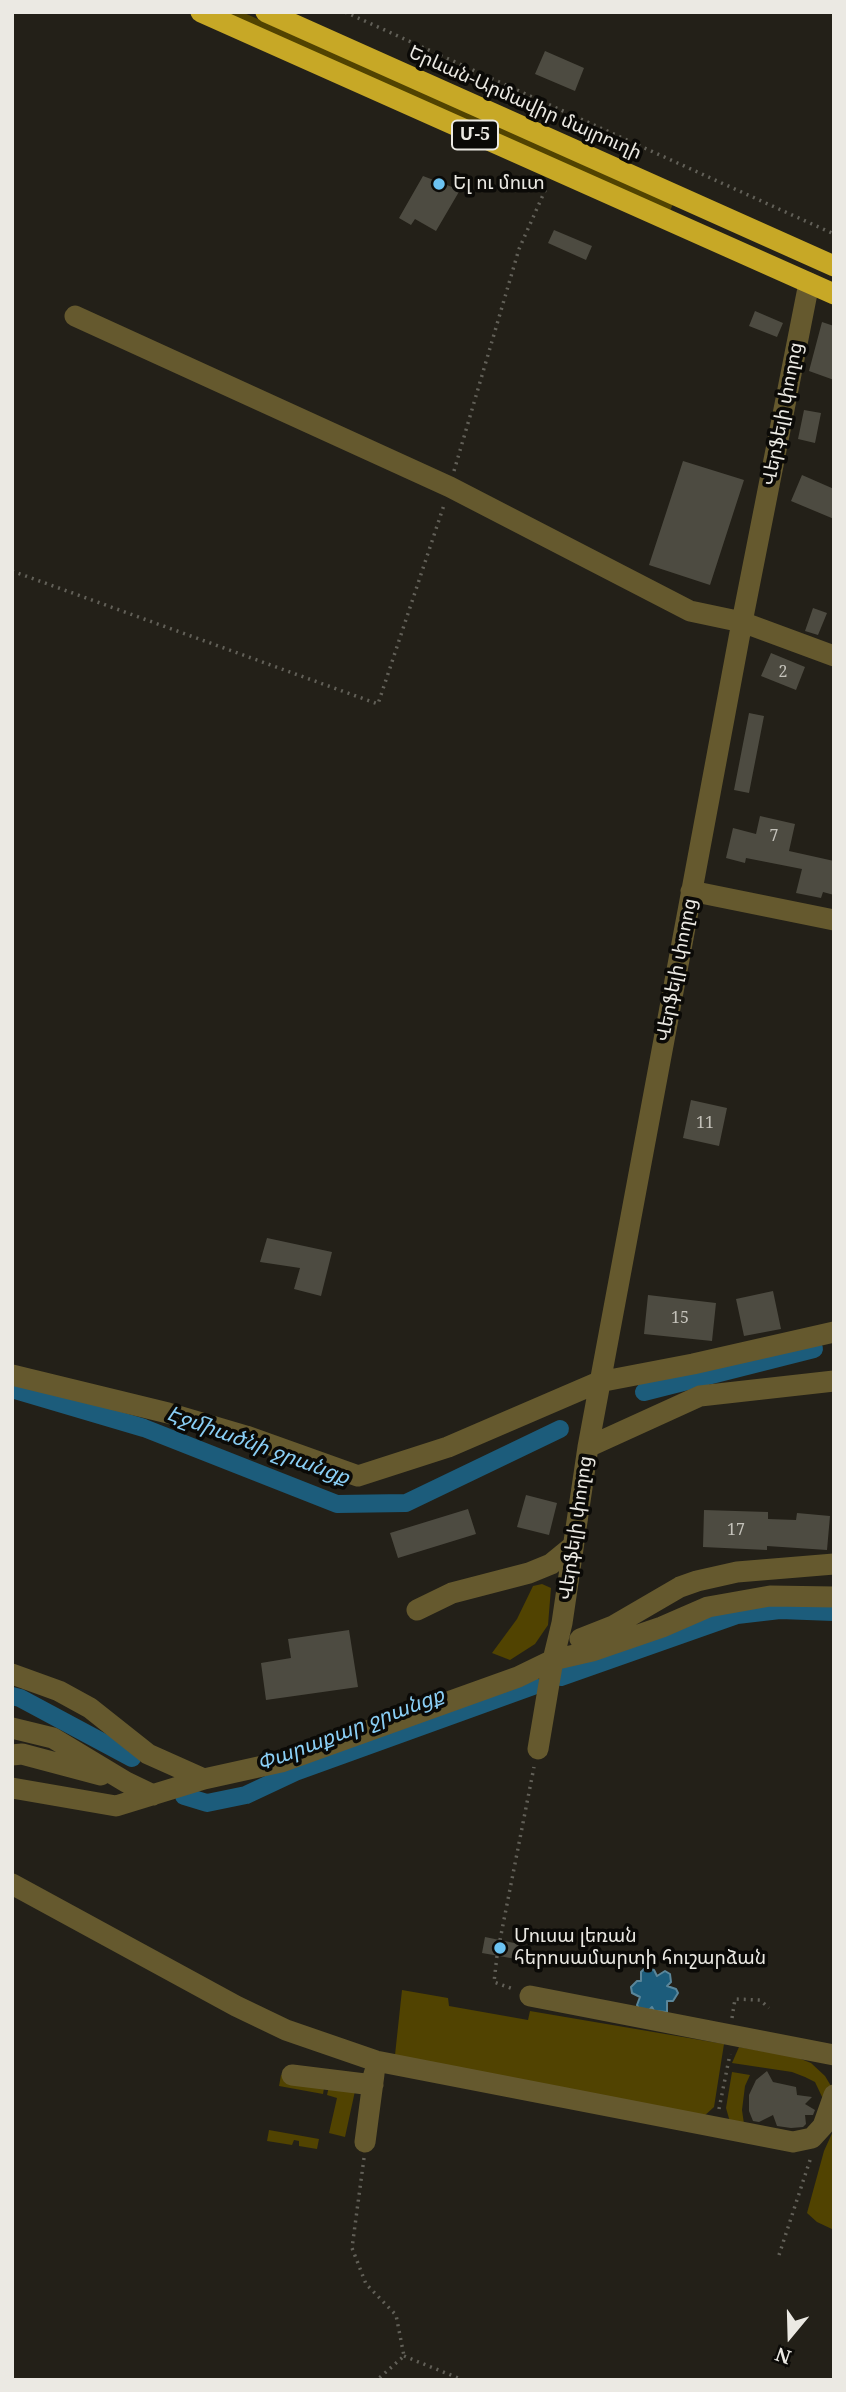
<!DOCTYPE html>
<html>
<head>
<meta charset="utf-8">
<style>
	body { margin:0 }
	#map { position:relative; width:846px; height:2392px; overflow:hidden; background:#232018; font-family:"Noto Serif",serif }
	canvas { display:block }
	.frame { position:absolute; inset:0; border:14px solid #ebe9e3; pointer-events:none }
	.north { position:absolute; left:755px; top:2301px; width:70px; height:70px; -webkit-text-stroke:5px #0b0a07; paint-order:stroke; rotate:199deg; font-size:19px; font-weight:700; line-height:28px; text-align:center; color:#ebe9e3 }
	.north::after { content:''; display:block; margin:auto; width:24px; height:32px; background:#ebe9e3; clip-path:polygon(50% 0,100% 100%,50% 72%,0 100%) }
</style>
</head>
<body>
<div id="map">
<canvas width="846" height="2392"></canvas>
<div class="frame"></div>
<div class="north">N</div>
</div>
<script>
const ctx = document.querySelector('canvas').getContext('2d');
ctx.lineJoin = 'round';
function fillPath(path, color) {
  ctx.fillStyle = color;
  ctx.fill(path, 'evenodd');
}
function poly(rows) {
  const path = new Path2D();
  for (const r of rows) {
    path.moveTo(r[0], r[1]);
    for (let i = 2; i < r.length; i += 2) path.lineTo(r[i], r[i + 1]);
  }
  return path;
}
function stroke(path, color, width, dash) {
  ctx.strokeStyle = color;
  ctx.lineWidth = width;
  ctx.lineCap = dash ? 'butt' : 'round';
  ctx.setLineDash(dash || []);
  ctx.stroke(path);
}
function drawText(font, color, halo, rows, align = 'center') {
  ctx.font = font + ' "Noto Serif","Noto Sans Armenian",serif';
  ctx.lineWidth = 7;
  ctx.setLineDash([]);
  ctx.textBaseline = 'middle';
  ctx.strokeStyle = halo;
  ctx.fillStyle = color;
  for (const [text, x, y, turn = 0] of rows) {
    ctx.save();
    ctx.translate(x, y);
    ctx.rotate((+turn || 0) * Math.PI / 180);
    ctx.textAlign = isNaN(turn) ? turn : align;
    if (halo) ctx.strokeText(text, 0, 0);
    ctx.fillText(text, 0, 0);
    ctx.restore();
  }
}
fillPath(poly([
	[221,12,242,12,673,204,669,213],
	[542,1584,551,1588,548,1625,535,1644,510,1660,492,1653,517,1619,533,1586],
	[402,1990,448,1998,449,2006,528,2020,530,2011,724,2044,714,2107,703,2117,395,2055],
	[739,2047,796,2057,811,2063,825,2076,831,2086,824,2101,815,2082,805,2077,792,2072,732,2063],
	[732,2072,750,2075,745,2086,742,2110,744,2124,730,2122,726,2108],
	[281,2075,325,2082,323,2094,279,2086],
	[329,2086,355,2091,345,2137,329,2133,337,2098,327,2095],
	[834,2129,834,2230,817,2222,807,2213,824,2151],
	[269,2130,319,2139,317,2149,299,2146,299,2141,294,2140,292,2145,267,2141]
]), '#514301');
const water = poly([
	[645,1968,654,1970,657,1976,665,1971,670,1974,671,1982,667,1986,676,1989,678,1993,673,2001,667,2001,667,2012,654,2011,652,2007,649,2010,639,2009,637,2005,640,1997,632,1993,631,1987,637,1981,641,1981,641,1972,645,1968]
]);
fillPath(water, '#1c5c7b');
stroke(water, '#5a869a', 2);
stroke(poly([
	[12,1389,144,1428,337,1504,406,1503,560,1429],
	[644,1392,814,1349],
	[561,1677,737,1615,780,1610,834,1612],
	[12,1696,20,1698,132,1758],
	[184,1796,207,1803,246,1795,295,1772,533,1686]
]), '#1c5c7b', 18);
fillPath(poly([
	[545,51,584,68,575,91,535,74],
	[423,176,460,190,436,231,415,219,411,225,399,218],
	[554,230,592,246,586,260,548,243],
	[755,311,783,323,777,337,749,326],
	[822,322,834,326,834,380,809,371],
	[804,410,821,413,815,443,798,439],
	[683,461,744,480,710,585,649,565],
	[802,475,834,489,834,519,791,501],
	[813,608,827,613,818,635,805,631],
	[771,653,805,667,796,690,761,676],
	[749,713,764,716,749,793,734,790],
	[760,816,795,824,789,851,834,861,834,895,823,892,821,898,796,893,802,869,746,858,745,863,726,858,733,828,756,834],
	[691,1100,727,1108,719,1146,683,1138],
	[267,1238,332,1252,321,1296,294,1289,300,1268,260,1262],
	[773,1291,781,1329,744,1336,736,1299],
	[648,1295,716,1303,712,1341,644,1334],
	[526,1495,557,1503,549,1535,517,1527],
	[468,1509,476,1534,398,1558,390,1533],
	[704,1510,768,1512,768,1519,796,1520,797,1513,830,1516,827,1550,767,1546,767,1550,703,1547],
	[349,1630,358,1687,266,1700,261,1663,291,1658,288,1639],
	[485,1937,519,1944,516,1959,482,1953],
	[767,2071,773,2082,796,2087,797,2095,812,2097,805,2104,815,2110,813,2115,805,2115,806,2124,803,2127,791,2128,777,2126,773,2115,759,2122,753,2121,749,2111,749,2095,756,2080]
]), '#4d4b41');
stroke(poly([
	[345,12,834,234],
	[454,471,519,249,547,186],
	[12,571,378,704,444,505],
	[500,1940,534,1767],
	[497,1956,494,1982,513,1989],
	[732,2018,735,1999,760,2000,769,2008],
	[719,2109,730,2054],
	[364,2158,352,2248,366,2284,396,2315,404,2356,377,2380],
	[779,2255,811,2157],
	[404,2356,463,2380]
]), '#626058', 3.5, [2, 5]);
stroke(poly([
	[75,316,450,487,690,611,742,622,834,656],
	[691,891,834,920],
	[12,1375,168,1413,246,1436,358,1476,448,1447,599,1382,693,1364,834,1332],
	[588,1447,700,1396,834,1381],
	[417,1610,452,1593,529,1573,551,1564,573,1546],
	[580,1639,613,1626,680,1587,697,1581,737,1572,834,1564],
	[12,1674,59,1691,90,1708,148,1754,204,1779],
	[12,1728,53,1738,126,1782,153,1795],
	[538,1749,553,1660,562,1623,588,1447,742,622,809,283],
	[12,1755,22,1754,101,1775],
	[12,1788,116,1806,204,1779,281,1762,518,1677,553,1660,592,1651,662,1627,708,1607,770,1596,834,1597],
	[12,1884,236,2006,286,2030,376,2061,793,2142,812,2138,823,2126,834,2095],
	[530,1996,834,2055],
	[292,2075,373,2085],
	[365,2142,374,2074]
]), '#65592e', 21);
stroke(poly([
	[201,12,834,294],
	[266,12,834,266]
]), '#c7a826', 21);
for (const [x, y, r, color] of [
	[439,184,7,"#6cc3f2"],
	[500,1948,7,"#6cc3f2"]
]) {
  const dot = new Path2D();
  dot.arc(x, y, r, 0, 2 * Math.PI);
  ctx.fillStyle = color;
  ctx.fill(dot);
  stroke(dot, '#0b0a07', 2.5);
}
drawText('16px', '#c4c2ba', null, [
	["2",783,672],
	["7",774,836],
	["11",705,1123],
	["15",680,1318],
	["17",736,1530]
]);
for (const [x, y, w] of [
	[475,135,46]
]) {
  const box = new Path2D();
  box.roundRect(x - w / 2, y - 14.5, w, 29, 5);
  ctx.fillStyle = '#0b0a07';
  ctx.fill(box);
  stroke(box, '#ebe9e3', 2);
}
drawText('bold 18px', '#ebe9e3', null, [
	["Մ-5",475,135]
]);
drawText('19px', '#ebe9e3', '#0b0a07', [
	["Երևան-Արմավիր մայրուղի",525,103,24],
	["Վերֆելի փողոց",783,414,-79],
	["Վերֆելի փողոց",677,970,-79],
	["Վերֆելի փողոց",576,1528,-82]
]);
drawText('19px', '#ebe9e3', '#0b0a07', [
	["Ել ու մուտ",453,184],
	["Մուսա լեռան",514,1937],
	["հերոսամարտի հուշարձան",514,1959]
], 'left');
drawText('italic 21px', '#8acff6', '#0b0a07', [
	["Էջմիածնի ջրանցք",258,1446,20],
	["Փարաքար ջրանցք",351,1730,-21]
]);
</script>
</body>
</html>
